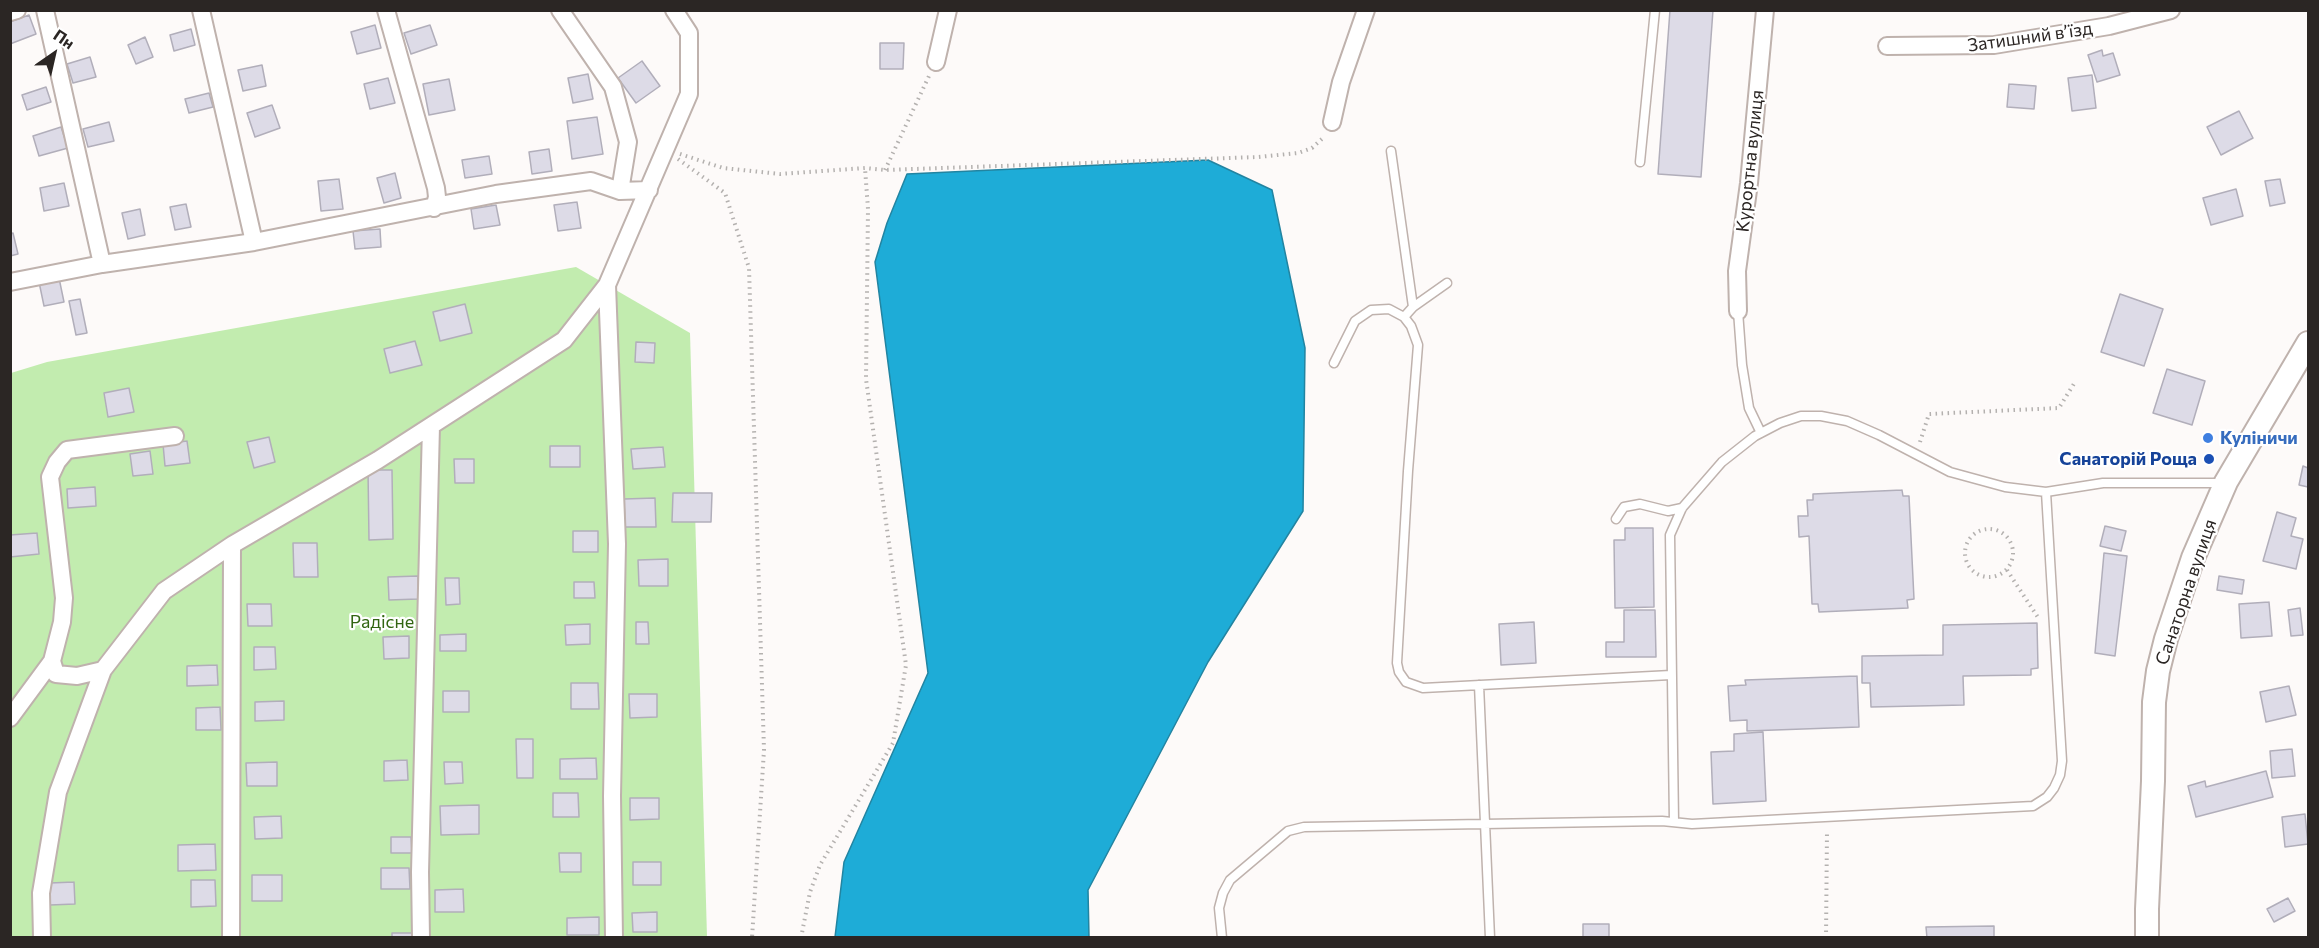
<!DOCTYPE html>
<html>
<head>
<meta charset="utf-8">
<style>
	body { margin:0 }
	#map { position:relative; width:2319px; height:948px; overflow:hidden; background:#fdfaf9; font-family:Commissioner,sans-serif }
	canvas { display:block }
	.frame { position:absolute; inset:0; border:12px solid #2b2624; pointer-events:none }
	.north { position:absolute; left:24px; top:24px; width:60px; height:60px; -webkit-text-stroke:4px #fff; paint-order:stroke; rotate:34deg; font-size:16px; font-weight:700; line-height:24px; text-align:center; color:#2b2624 }
	.north::after { content:''; display:block; margin:auto; width:21px; height:27px; background:#2b2624; clip-path:polygon(50% 0,100% 100%,50% 72%,0 100%) }
</style>
</head>
<body>
<div id="map">
<canvas width="2319" height="948"></canvas>
<div class="frame"></div>
<div class="north">Пн</div>
</div>
<script>
const ctx = document.querySelector('canvas').getContext('2d');
ctx.lineJoin = 'round';
function fillPath(path, color) {
  ctx.fillStyle = color;
  ctx.fill(path, 'evenodd');
}
function poly(rows) {
  const path = new Path2D();
  for (const r of rows) {
    if (r.length === 3) {
      path.moveTo(r[0] + r[2], r[1]);
      path.arc(r[0], r[1], r[2], 0, 2 * Math.PI);
      continue;
    }
    path.moveTo(r[0], r[1]);
    for (let i = 2; i < r.length; i += 2) path.lineTo(r[i], r[i + 1]);
  }
  return path;
}
function stroke(path, color, width, dash) {
  ctx.strokeStyle = color;
  ctx.lineWidth = width;
  ctx.lineCap = dash ? 'butt' : 'round';
  ctx.setLineDash(dash || []);
  ctx.stroke(path);
}
function drawText(font, color, halo, rows, align = 'center') {
  ctx.font = font + ' Commissioner,sans-serif';
  ctx.lineWidth = 4.5;
  ctx.setLineDash([]);
  ctx.textBaseline = 'middle';
  ctx.strokeStyle = halo;
  ctx.fillStyle = color;
  for (const [text, x, y, turn = 0] of rows) {
    ctx.save();
    ctx.translate(x, y);
    ctx.rotate((+turn || 0) * Math.PI / 180);
    ctx.textAlign = isNaN(turn) ? turn : align;
    if (halo) ctx.strokeText(text, 0, 0);
    ctx.fillText(text, 0, 0);
    ctx.restore();
  }
}
fillPath(poly([
	[576,267,690,333,707,937,11,938,11,373,47,362]
]), '#c2ecaf');
const water = poly([
	[1208,160,1272,190,1305,348,1303,511,1208,662,1088,890,1089,937,835,937,844,862,928,673,875,262,887,223,907,174,1208,160]
]);
fillPath(water, '#1eacd7');
stroke(water, '#2284a1', 1.5);
const building = poly([
	[1670,10,1713,10,1701,177,1658,174,1670,10],
	[29,15,36,34,10,44,10,22,29,15],
	[375,25,381,48,357,54,351,32,375,25],
	[430,25,437,45,411,54,404,33,430,25],
	[191,29,195,45,174,51,170,35,191,29],
	[145,37,153,57,136,64,128,45,145,37],
	[880,43,904,43,903,69,880,69,880,43],
	[2102,50,2103,56,2113,53,2120,75,2097,82,2088,55,2102,50],
	[90,57,96,77,73,83,67,64,90,57],
	[642,61,660,86,636,103,618,78,642,61],
	[262,65,266,86,243,91,238,70,262,65],
	[588,74,593,99,573,103,568,78,588,74],
	[2092,75,2096,108,2072,111,2068,78,2092,75],
	[388,78,395,103,370,109,364,84,388,78],
	[449,79,455,110,429,115,423,84,449,79],
	[2009,84,2036,86,2034,109,2007,107,2009,84],
	[46,87,51,102,27,110,22,95,46,87],
	[209,93,213,107,189,113,185,99,209,93],
	[272,105,280,128,255,137,247,113,272,105],
	[2239,111,2253,138,2221,155,2207,127,2239,111],
	[597,117,603,154,572,159,567,121,597,117],
	[109,122,114,141,88,147,83,129,109,122],
	[61,127,68,148,39,156,33,136,61,127],
	[549,149,552,171,532,174,529,152,549,149],
	[489,156,492,174,465,178,462,160,489,156],
	[395,173,401,198,384,203,377,178,395,173],
	[339,179,343,209,321,211,318,181,339,179],
	[2280,179,2285,203,2270,206,2265,181,2280,179],
	[64,183,69,206,44,211,40,188,64,183],
	[2236,189,2243,216,2211,225,2203,198,2236,189],
	[577,202,581,228,558,231,554,205,577,202],
	[186,204,191,227,175,230,170,207,186,204],
	[496,205,500,225,474,229,471,209,496,205],
	[140,209,145,235,128,239,122,213,140,209],
	[380,229,381,247,355,249,353,231,380,229],
	[13,233,18,254,10,256,10,234,13,233],
	[59,278,64,302,44,306,39,282,59,278],
	[2120,294,2163,309,2144,366,2101,352,2120,294],
	[80,299,87,333,76,335,69,301,80,299],
	[465,304,472,333,440,341,433,312,465,304],
	[415,341,422,365,390,373,384,349,415,341],
	[636,342,655,343,654,363,635,362,636,342],
	[2167,369,2205,381,2192,425,2153,413,2167,369],
	[129,388,134,412,108,417,104,393,129,388],
	[269,437,275,462,254,468,247,442,269,437],
	[187,441,190,463,165,466,163,444,187,441],
	[550,446,580,446,580,467,550,467,550,446],
	[663,447,665,467,633,469,631,449,663,447],
	[150,451,153,474,133,476,130,454,150,451],
	[454,459,474,459,474,483,455,483,454,459],
	[2303,466,2308,468,2308,487,2299,485,2303,466],
	[368,470,392,470,393,539,369,540,368,470],
	[95,487,96,506,68,508,67,489,95,487],
	[1902,490,1903,496,1909,496,1914,599,1907,600,1908,608,1819,612,1818,604,1812,604,1809,536,1799,537,1798,516,1808,516,1807,500,1813,500,1813,494,1902,490],
	[673,493,712,493,711,522,672,522,673,493],
	[655,498,656,527,625,527,624,499,655,498],
	[2277,512,2296,518,2291,536,2303,539,2296,569,2263,561,2277,512],
	[2105,526,2126,531,2121,551,2100,546,2105,526],
	[1625,528,1653,528,1654,607,1615,608,1614,540,1625,540,1625,528],
	[573,531,598,531,598,552,573,552,573,531],
	[37,533,39,554,10,557,10,535,37,533],
	[293,543,317,543,318,577,294,577,293,543],
	[2104,553,2127,556,2115,656,2095,653,2104,553],
	[668,559,668,586,639,586,638,560,668,559],
	[418,576,418,599,389,600,388,577,418,576],
	[2219,576,2244,580,2242,594,2217,590,2219,576],
	[445,578,459,578,460,604,446,605,445,578],
	[574,582,594,582,595,598,574,598,574,582],
	[2269,602,2272,636,2241,638,2239,604,2269,602],
	[247,604,271,604,272,626,248,626,247,604],
	[2300,608,2303,635,2291,636,2288,610,2300,608],
	[1624,610,1655,610,1656,657,1606,657,1606,642,1624,642,1624,610],
	[636,622,648,622,649,644,636,644,636,622],
	[1534,622,1536,663,1501,665,1499,624,1534,622],
	[2037,623,2038,668,2031,669,2031,675,1963,676,1964,705,1871,707,1870,683,1862,683,1862,656,1943,655,1943,625,2037,623],
	[590,624,590,644,566,645,565,625,590,624],
	[466,634,466,651,440,651,440,635,466,634],
	[409,636,409,658,384,659,383,637,409,636],
	[254,647,275,647,276,669,254,670,254,647],
	[217,665,218,685,187,686,187,666,217,665],
	[1857,676,1859,727,1747,731,1747,720,1730,721,1728,686,1746,685,1745,680,1857,676],
	[571,683,598,683,599,709,571,709,571,683],
	[2289,686,2296,715,2266,722,2260,692,2289,686],
	[443,691,469,691,469,712,443,712,443,691],
	[629,694,657,694,657,717,630,718,629,694],
	[284,701,284,720,255,721,255,702,284,701],
	[220,707,221,730,196,730,196,708,220,707],
	[1763,732,1766,801,1713,804,1711,752,1734,751,1734,734,1763,732],
	[516,739,533,739,533,778,517,778,516,739],
	[2292,749,2295,776,2272,778,2270,751,2292,749],
	[596,758,597,779,560,779,560,759,596,758],
	[407,760,408,780,384,781,384,761,407,760],
	[277,762,277,786,247,786,246,763,277,762],
	[444,762,462,762,463,783,445,784,444,762],
	[2266,771,2273,797,2196,817,2188,786,2205,781,2206,787,2266,771],
	[553,793,578,793,579,817,553,817,553,793],
	[630,798,659,798,659,819,630,820,630,798],
	[479,805,479,834,441,835,440,806,479,805],
	[2305,814,2308,844,2285,847,2282,817,2305,814],
	[281,816,282,838,255,839,254,817,281,816],
	[391,837,411,837,412,853,391,853,391,837],
	[215,844,216,870,178,871,178,845,215,844],
	[559,853,581,853,581,872,560,872,559,853],
	[633,862,661,862,661,885,633,885,633,862],
	[381,868,409,868,410,889,381,889,381,868],
	[252,875,282,875,282,901,252,901,252,875],
	[191,880,215,880,216,906,191,907,191,880],
	[74,882,75,904,50,905,50,883,74,882],
	[463,889,464,912,435,912,435,890,463,889],
	[2288,898,2295,911,2274,922,2267,909,2288,898],
	[657,912,657,932,633,932,632,913,657,912],
	[599,917,599,935,567,935,567,918,599,917],
	[1583,924,1609,924,1609,938,1583,938,1583,924],
	[1994,926,1994,938,1927,938,1926,927,1994,926],
	[392,933,413,933,413,938,392,938,392,933]
]);
fillPath(building, '#dddbe7');
stroke(building, '#b1aeba', 1.5);
const lane = poly([
	[1391,151,1413,307,1404,317],
	[1640,162,1655,10],
	[1413,307,1447,283],
	[1738,311,1742,365,1749,408,1761,433],
	[1334,363,1355,321,1371,310,1389,309,1404,317,1411,326,1418,345,1408,471,1397,663,1399,672,1406,682,1423,688,1671,675],
	[1616,519,1624,507,1640,504,1668,511,1682,508],
	[1479,685,1490,938],
	[1674,822,1670,535,1682,508,1722,462,1755,436,1780,423,1801,416,1821,416,1847,421,1879,435,1950,472,2005,487,2046,492,2103,483,2224,483],
	[1222,938,1219,908,1223,893,1230,880,1288,831,1304,827,1662,821,1692,824,2033,806,2047,797,2054,788,2060,775,2062,761,2046,492]
]);
const street = poly([
	[45,10,102,264],
	[201,10,254,242],
	[386,10,436,188,437,197,434,208],
	[560,10,613,87,628,142,620,191],
	[10,12,17,10],
	[1887,46,1994,45,2109,26,2171,10],
	[936,62,948,10],
	[1332,122,1341,82,1366,10],
	[10,282,102,264,254,242,496,194,591,181,620,191,649,190],
	[607,285,617,544,612,796,614,938],
	[1738,311,1737,271,1749,183,1765,10],
	[103,670,77,676,56,674,52,661,62,622,64,598,50,477,57,462,67,450,175,436],
	[10,718,52,661],
	[42,938,41,893,58,792,103,670,164,591,232,545,378,460,564,340,607,285,689,94,689,33,674,10],
	[231,938,232,545],
	[421,938,420,872,431,426]
]);
const secondary = poly([
	[2147,938,2147,909,2153,781,2154,702,2158,671,2166,639,2193,558,2226,482,2308,343]
]);
stroke(lane, '#bfb2ad', 11);
stroke(street, '#bfb2ad', 20);
stroke(secondary, '#bfb2ad', 26);
stroke(poly([
	[680,154,723,168,780,174,865,168,885,170,1258,157,1298,153,1312,148,1324,137],
	[678,159,725,193,749,268,764,750,752,938],
	[885,170,929,76],
	[1920,442,1929,414,2059,408,2075,382],
	[1989,553,24],
	[2007,570,2039,619],
	[801,938,810,892,820,865,893,743,906,665,866,379,868,209,865,168],
	[1826,938,1827,830]
]), '#b4b1af', 4, [1.5, 4.5]);
stroke(lane, '#fff', 8);
stroke(street, '#fff', 16);
stroke(secondary, '#fff', 22);
for (const [x, y, r, color] of [
	[2208,438,6,"#3f7fe0"],
	[2209,459,6,"#1a4fb4"]
]) {
  const dot = new Path2D();
  dot.arc(x, y, r, 0, 2 * Math.PI);
  ctx.fillStyle = color;
  ctx.fill(dot);
  stroke(dot, '#fff', 2);
}
drawText('18px', '#2b2624', '#fff', [
	["Затишний в’їзд",2030,37,-8],
	["Курортна вулиця",1750,161,-84],
	["Санаторна вулиця",2186,592,-71]
]);
drawText('bold 18px', '#366cbe', '#fff', [
	["Куліничи",2220,438]
], 'left');
drawText('bold 18px', '#164399', '#fff', [
	["Санаторій Роща",2197,459]
], 'right');
drawText('18px', '#326512', '#fff', [
	["Радісне",382,622]
]);
</script>
</body>
</html>
